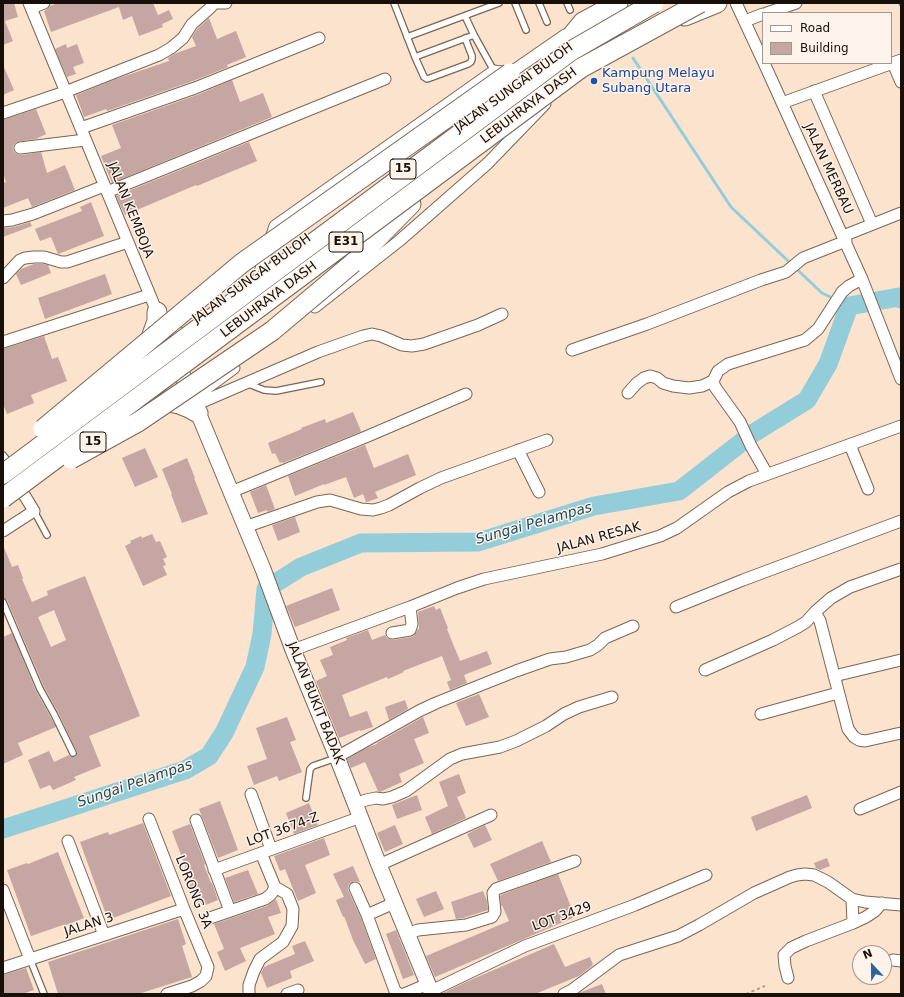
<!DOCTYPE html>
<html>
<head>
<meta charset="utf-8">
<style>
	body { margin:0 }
	#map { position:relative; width:904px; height:997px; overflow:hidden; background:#fbe3ce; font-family:"DejaVu Sans",sans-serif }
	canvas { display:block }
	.frame { position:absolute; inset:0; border:4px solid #170f08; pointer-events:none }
	.legend { position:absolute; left:762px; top:12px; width:130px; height:52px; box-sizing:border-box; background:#fdf3eb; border:1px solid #a19890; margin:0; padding:5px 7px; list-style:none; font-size:12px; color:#170f08 }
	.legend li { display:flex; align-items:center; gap:8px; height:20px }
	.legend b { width:20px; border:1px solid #a19890 }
	.north { position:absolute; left:852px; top:945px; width:40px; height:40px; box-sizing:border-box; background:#fdf3eb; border:1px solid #a19890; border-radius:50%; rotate:338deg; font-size:11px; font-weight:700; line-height:16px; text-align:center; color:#170f08 }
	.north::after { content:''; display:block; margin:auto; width:14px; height:18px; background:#2a649c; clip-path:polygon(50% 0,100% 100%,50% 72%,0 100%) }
</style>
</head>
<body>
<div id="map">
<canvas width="904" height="997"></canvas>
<div class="frame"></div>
<ul class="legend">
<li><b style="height:5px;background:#fff"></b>Road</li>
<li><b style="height:11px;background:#c6a6a2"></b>Building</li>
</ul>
<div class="north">N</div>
</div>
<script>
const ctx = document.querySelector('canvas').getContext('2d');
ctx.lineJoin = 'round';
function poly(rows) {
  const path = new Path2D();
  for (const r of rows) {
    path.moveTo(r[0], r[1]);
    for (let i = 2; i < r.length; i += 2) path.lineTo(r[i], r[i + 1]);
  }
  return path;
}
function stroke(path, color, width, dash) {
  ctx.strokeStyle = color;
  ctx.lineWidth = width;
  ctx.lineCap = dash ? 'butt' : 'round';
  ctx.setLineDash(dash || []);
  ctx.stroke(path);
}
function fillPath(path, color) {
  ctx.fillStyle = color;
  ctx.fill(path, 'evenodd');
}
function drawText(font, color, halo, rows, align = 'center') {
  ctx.font = font + ' "DejaVu Sans",sans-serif';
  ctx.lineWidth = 3;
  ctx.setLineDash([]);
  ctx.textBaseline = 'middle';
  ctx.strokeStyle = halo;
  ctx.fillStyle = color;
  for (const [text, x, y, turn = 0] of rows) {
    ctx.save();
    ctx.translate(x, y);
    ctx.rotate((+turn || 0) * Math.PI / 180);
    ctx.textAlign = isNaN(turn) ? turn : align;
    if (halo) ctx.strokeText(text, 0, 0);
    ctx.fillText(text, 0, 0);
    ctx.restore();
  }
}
stroke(poly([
	[633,58,731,207,822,293,849,306]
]), '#93cdda', 3);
stroke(poly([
	[3,829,185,770,209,756,224,733,255,667,262,634,266,589,301,567,361,543,478,542,594,506,679,491,752,434,807,400,828,364,849,306,899,297,901,299]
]), '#93cdda', 19);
fillPath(poly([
	[3,3,14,3,18,17,5,21,13,41,3,45],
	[58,3,153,3,158,15,169,10,173,19,162,24,163,27,139,36,132,16,123,20,119,7,51,32,44,11,49,8,50,6],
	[209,18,217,39,236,31,246,57,227,65,228,67,193,81,107,111,106,109,84,117,76,95,113,80,169,61,168,58,174,54,196,46,192,37,197,29],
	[66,44,67,48,77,44,84,63,73,67,76,74,67,77,55,49],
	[3,65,14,90,3,95],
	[232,80,240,102,263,93,272,117,112,183,101,156,121,148,112,125,197,95],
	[36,109,46,134,36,139,16,142,13,146,13,149,14,152,17,154,21,155,41,152,47,173,65,165,75,190,32,207,28,198,3,208,3,183,6,182,3,173,3,120],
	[249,142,257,161,197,186,196,185,125,215,116,196],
	[91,202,104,236,58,254,51,237,40,241,35,229,82,211,80,207],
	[30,222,32,226,3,237,3,228,14,227],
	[34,264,43,264,48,265,51,273,21,285,16,274,21,269],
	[105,274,112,294,45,319,38,298],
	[44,336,52,359,58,357,67,381,31,395,34,403,7,414,3,404,3,349],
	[353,412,361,431,360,432,283,463,282,462,280,463,275,453,272,454,268,443,302,429,301,428,325,419,326,423],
	[365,445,374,468,408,454,416,475,375,492,378,498,367,502,366,502,363,494,354,498,346,477,324,485,324,484,295,496,288,476],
	[145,448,158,477,135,487,122,458],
	[187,458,195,478,194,478,208,514,182,523,171,494,172,494,162,469],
	[266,485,275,509,267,512,267,510,258,513,250,492],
	[295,517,300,532,278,541,272,525],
	[152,534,156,542,160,541,167,557,163,559,166,565,163,566,167,575,143,586,125,546,131,543,130,541,141,536,142,538],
	[3,545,12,567,18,565,23,578,22,579,32,602,48,595,47,591,85,576,140,716,89,736,101,766,74,777,76,780,53,790,50,785,40,789,28,760,49,751,54,762,69,755,72,757,74,757,77,755,77,752,58,712,44,687,7,600,3,598],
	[54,610,66,640,51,647,38,617],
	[332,588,340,610,295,627,286,606],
	[434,606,436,610,440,608,448,628,447,629,460,661,487,651,492,664,464,675,467,683,450,690,447,682,451,680,442,656,403,671,404,672,388,679,387,677,342,695,350,717,367,711,373,727,360,731,360,730,339,738,316,681,327,676,320,660,333,655,330,647,347,640,346,638,368,630,372,640,385,635,387,638,389,639,393,640,411,637,414,636,418,629,419,629,418,612],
	[12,633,36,691,56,727,18,743,23,755,3,764,3,637],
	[479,694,489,717,466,726,456,703],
	[405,700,408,709,389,720,385,707],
	[287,717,296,740,290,742,302,772,279,781,277,776,254,785,247,766,267,759,256,728],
	[423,717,429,733,414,739,424,763,399,774,402,782,380,792,378,791,365,762,351,768,347,759,366,748,377,744,377,743],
	[459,774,466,793,457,797,466,818,432,834,425,817,448,806,439,782],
	[417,795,422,810,397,819,392,805],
	[807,795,812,808,756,831,751,817],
	[220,801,238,850,218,858,199,809],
	[309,803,318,825,294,834,286,813],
	[143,823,171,896,108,920,80,842,108,832,109,835],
	[190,824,205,864,204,865,211,883,212,883,218,900,198,908,189,885,192,884,172,831],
	[395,825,403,844,385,852,377,833],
	[485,825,492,840,474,848,467,834],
	[324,838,330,855,305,865,316,893,298,901,285,869,280,871,274,856],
	[542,841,551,862,498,881,490,864],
	[58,852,84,918,64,926,63,925,31,936,7,870,27,863,28,864],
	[827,858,830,866,820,870,816,868,814,863],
	[353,866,360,882,355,881,352,882,349,884,348,887,348,890,361,918,376,959,365,964,353,940,344,916,343,917,336,900,344,897,333,874],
	[248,870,258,894,234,902,225,878],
	[558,874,575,917,435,977,426,956,509,921,502,905,501,906,500,896,503,894],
	[436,891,444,909,424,917,416,899],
	[483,891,487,901,488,910,463,918,456,919,451,902],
	[276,899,281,913,268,917,275,934,240,948,246,961,225,971,217,952,224,949,214,924,267,906],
	[178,919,186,944,182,946,192,977,138,994,58,994,48,962],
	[396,930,414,975,403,979,386,934],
	[305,941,314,961,290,971,292,978,267,988,261,973,264,967,295,954,292,946],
	[554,944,565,967,590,957,593,965,579,976,535,994,441,994,466,982],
	[26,968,34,990,22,994,3,994,3,975],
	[602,984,606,994,579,994,579,993]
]), '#c6a6a2');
const lane = poly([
	[394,3,415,57,424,77,427,79,430,78,468,64,471,62,472,59,472,56,465,38],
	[515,3,526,30],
	[539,3,547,22],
	[567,3,570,10],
	[465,16,474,35,494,71],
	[407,37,499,3],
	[415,57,474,35],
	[246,383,264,390,276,391,321,382],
	[3,455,7,460],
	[34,511,47,535],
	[3,602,40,689,54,714,73,753],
	[306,798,310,769,313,766,336,758],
	[30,959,44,994]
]);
const street = poly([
	[29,3,159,317],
	[217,3,226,3],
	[736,3,763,61],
	[31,8,44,3],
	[767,13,796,3],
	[745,21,763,14],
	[764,63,862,279,901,379],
	[893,63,901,82],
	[814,91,872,224],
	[782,103,901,60],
	[3,113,65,92,159,55,171,48,183,38,192,24,210,8,214,3],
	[81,128,195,88,319,38],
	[20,148,85,140],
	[107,192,385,79],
	[3,221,12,220,33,214,104,186],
	[843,236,901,213],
	[259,275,275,226,494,71,510,73,565,35],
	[3,278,20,260,25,258,34,257,44,257,61,262,67,262,128,242],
	[315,307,399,241,488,163,545,104],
	[3,342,149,295],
	[572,350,647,324,761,280,786,272,803,258,846,241],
	[628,393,637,383,644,378,650,376,657,378,663,383,673,386,689,388,702,386,713,381],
	[192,399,234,368],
	[195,405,318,352,363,336,372,334,381,336,402,345,412,346,424,344,478,325,502,314],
	[850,445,868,489],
	[518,450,539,492],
	[767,474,751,446,740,422,715,387,713,381,718,371,728,364,805,340,818,329,842,292,849,286,862,279],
	[231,492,368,436,466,394],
	[245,527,317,502,330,500,361,509,373,510,381,508,389,505,420,488,441,478,547,440],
	[3,531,34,511,23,493],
	[676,607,743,580,901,521],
	[815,612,820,621,848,729,854,737,859,740,865,741,901,733],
	[392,633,410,630,412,624,410,607],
	[293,650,410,607,457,588,484,579,602,554,660,536,677,528,728,492,749,481,901,426],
	[705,670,773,640,798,627,806,622,815,612,831,598,850,587,901,569],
	[834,676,901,660],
	[761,714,838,693],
	[337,757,419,711,436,703,516,671,550,659,566,657,590,650,598,645,605,638,633,626],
	[251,794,271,849],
	[355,804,366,800,376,798,383,799,392,797,406,791,450,759,462,754,500,747,516,741,546,726,564,714,579,707,612,697],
	[860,809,901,792],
	[149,819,184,909,208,967,206,976,201,981,192,986,167,994],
	[196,820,230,911],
	[68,841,104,935],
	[379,865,491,815],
	[214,870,361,817],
	[355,888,367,915,395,991,399,994],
	[3,890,30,959],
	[367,915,394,903],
	[210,918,265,899,269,896,272,893,275,887],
	[853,923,866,917,875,911,882,903],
	[407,934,418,930,466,925,492,917,495,912,493,893,496,889,575,861],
	[893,960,901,961],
	[3,968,184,909],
	[788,978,785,966,784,955,791,948,806,941,853,923,852,899],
	[431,991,525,946,635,905,706,875],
	[249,994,249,985,254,971,260,959,283,942,292,926,293,909,287,894,275,887,261,853],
	[287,994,298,990],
	[404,994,428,984],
	[564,994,572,990,619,955,678,936,699,925,754,893,790,877,797,875,805,874,814,875,828,882,852,899,865,902,901,905]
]);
const secondary = poly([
	[175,357,263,569,293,650,337,757,379,865,432,994]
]);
const highway = poly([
	[685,16,717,3],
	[549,63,583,22,618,3],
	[353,263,411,204],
	[148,346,157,321,157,312],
	[127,369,175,335],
	[146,403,157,402,168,402,179,404,189,408,198,413]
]);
stroke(lane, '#7b6654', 8);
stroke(street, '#7b6654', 13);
stroke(secondary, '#7b6654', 17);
stroke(highway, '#7b6654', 21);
stroke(poly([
	[899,3,901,8],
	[746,994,765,986]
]), '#af9c8c', 2, [3, 3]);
stroke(lane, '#fff', 5.5);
stroke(street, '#fff', 11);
stroke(secondary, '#fff', 15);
stroke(highway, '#fff', 19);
const highwayBridge = poly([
	[43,429,242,263,510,73],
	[71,459,138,422,272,331,353,263],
	[3,474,571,51,654,3],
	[3,498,581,68,700,3]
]);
stroke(highwayBridge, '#7b6654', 21, []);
stroke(highwayBridge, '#fff', 19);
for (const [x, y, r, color] of [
	[594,81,4,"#1a4fb4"]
]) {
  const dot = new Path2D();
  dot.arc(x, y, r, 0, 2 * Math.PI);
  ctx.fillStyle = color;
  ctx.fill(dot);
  stroke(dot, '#fdf3eb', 1.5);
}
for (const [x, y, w] of [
	[403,169,26],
	[346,242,34],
	[93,442,26]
]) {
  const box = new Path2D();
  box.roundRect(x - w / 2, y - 10, w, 20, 3);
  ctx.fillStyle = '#fdf3eb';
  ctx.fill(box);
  stroke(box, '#170f08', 1);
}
drawText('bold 12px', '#170f08', null, [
	["15",403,169],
	["E31",346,242],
	["15",93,442]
]);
drawText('13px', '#164399', '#fdf3eb', [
	["Kampung Melayu",602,74],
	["Subang Utara",602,89]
], 'left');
drawText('13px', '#170f08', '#fdf3eb', [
	["JALAN SUNGAI BULOH",514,88,-36],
	["LEBUHRAYA DASH",529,106,-37],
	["JALAN MERBAU",828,169,65],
	["JALAN KEMBOJA",130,210,68],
	["JALAN SUNGAI BULOH",252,279,-36],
	["LEBUHRAYA DASH",269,300,-37],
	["JALAN RESAK",599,538,-15],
	["JALAN BUKIT BADAK",315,703,68],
	["LOT 3674-Z",283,830,-20],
	["LORONG 3A",193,892,68],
	["LOT 3429",562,917,-20],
	["JALAN 3",89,925,-18]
]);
drawText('italic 14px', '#1a4c57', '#fdf3eb', [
	["Sungai Pelampas",534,524,-16],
	["Sungai Pelampas",135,784,-19]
]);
</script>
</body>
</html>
